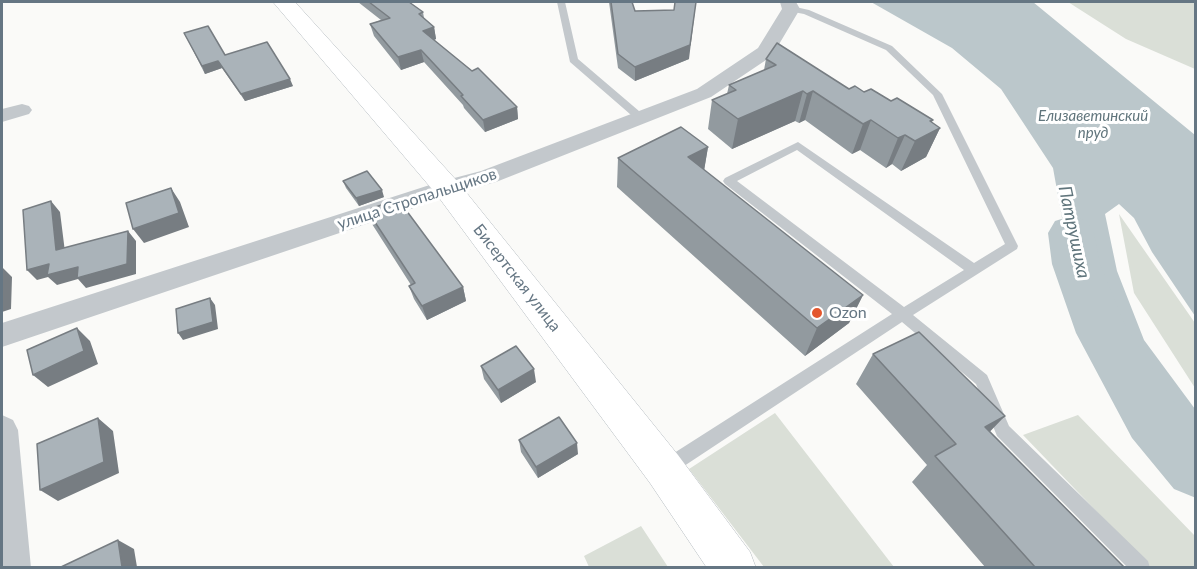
<!DOCTYPE html>
<html>
<head>
<meta charset="utf-8">
<style>
	body { margin:0 }
	#map { position:relative; width:1197px; height:569px; overflow:hidden; background:#fafaf8; font-family:Lato,sans-serif }
	canvas { display:block }
	.frame { position:absolute; inset:0; border:3px solid #657683; pointer-events:none }
</style>
</head>
<body>
<div id="map">
<canvas width="1197" height="569"></canvas>
<div class="frame"></div>
</div>
<script>
const ctx = document.querySelector('canvas').getContext('2d');
ctx.lineJoin = 'round';
function fillPath(path, color) {
  ctx.fillStyle = color;
  ctx.fill(path, 'evenodd');
}
function poly(rows) {
  const path = new Path2D();
  for (const r of rows) {
    path.moveTo(r[0], r[1]);
    for (let i = 2; i < r.length; i += 2) path.lineTo(r[i], r[i + 1]);
  }
  return path;
}
function stroke(path, color, width, dash) {
  ctx.strokeStyle = color;
  ctx.lineWidth = width;
  ctx.lineCap = dash ? 'butt' : 'round';
  ctx.setLineDash(dash || []);
  ctx.stroke(path);
}
function drawText(font, color, halo, rows, align = 'center') {
  ctx.font = font + ' Lato,sans-serif';
  ctx.lineWidth = 6;
  ctx.setLineDash([]);
  ctx.textBaseline = 'middle';
  ctx.strokeStyle = halo;
  ctx.fillStyle = color;
  for (const [text, x, y, turn = 0] of rows) {
    ctx.save();
    ctx.translate(x, y);
    ctx.rotate((+turn || 0) * Math.PI / 180);
    ctx.textAlign = isNaN(turn) ? turn : align;
    if (halo) ctx.strokeText(text, 0, 0);
    ctx.fillText(text, 0, 0);
    ctx.restore();
  }
}
fillPath(poly([
	[1068,2,1195,2,1195,69,1126,39],
	[1119,214,1195,323,1195,388,1134,293],
	[775,413,894,567,764,567,689,469],
	[1078,415,1195,536,1195,567,1150,567,1023,435],
	[641,526,668,567,589,567,584,556]
]), '#dadfd7');
fillPath(poly([
	[871,2,1033,2,1195,135,1195,316,1152,252,1134,218,1119,204,1105,214,1117,271,1144,340,1195,409,1195,469,1161,429,1110,349,1064,229,1053,168,1001,89,952,48]
]), '#bbc7cb');
fillPath(poly([
	[1071,216,1087,221,1094,233,1100,264,1125,325,1174,402,1196,425,1196,498,1174,489,1132,438,1076,333,1052,264,1048,233,1055,221,1071,216]
]), '#bbc7cb');
const secondary = poly([
	[273,2,295,2,457,181,678,455,750,552,756,568,707,568,650,483,437,195,273,2]
]);
stroke(secondary, '#b3babf', 1);
fillPath(poly([
	[557,2,565,2,578,59,646,117,646,121,638,121,570,62,557,2],
	[791,6,809,10,892,46,942,94,1018,246,1017,249,913,315,987,375,1009,426,1148,561,1150,568,1128,568,997,436,976,384,902,322,672,474,666,476,660,474,658,468,660,462,892,314,725,184,723,181,725,178,798,142,974,263,1005,244,933,95,886,50,804,14,788,11,787,9,791,6],
	[797,150,964,270,904,307,737,181,797,150]
]), '#c3c8cc');
fillPath(poly([
	[780,2,796,2,800,9,772,56,711,97,496,182,455,194,2,347,2,323,439,182,481,171,697,89,758,48,782,9,780,2],
	[22,104,29,106,32,110,29,114,2,122,2,109,22,104],
	[2,415,13,420,18,430,31,568,2,568,2,415]
]), '#c3c8cc');
fillPath(secondary, '#fff');
fillPath(poly([
	[358,2,409,2,423,12,424,18,434,27,436,39,434,40,517,107,518,119,485,132,464,108,463,105,424,62,401,70,374,36,370,24,381,20],
	[609,2,632,2,635,11,689,59,635,81,618,68],
	[184,33,225,55,293,86,245,101,222,68,205,74],
	[766,59,849,89,864,92,891,101,940,128,926,157,901,171,892,164,886,168,860,150,852,154,805,120,799,123,795,121,732,149,708,129,712,100,727,94,729,85,764,70],
	[708,147,704,170,863,295,849,323,805,356,617,187,618,158],
	[343,181,384,197,359,206,346,188],
	[367,210,463,287,466,301,427,320,414,299,409,286,411,285,372,224],
	[873,354,990,431,1124,567,985,567,912,482,927,465,856,384],
	[481,366,536,382,501,403,484,379],
	[519,440,578,454,538,478,521,452]
]), '#929a9f');
fillPath(poly([
	[696,2,689,59,635,81,635,67],
	[434,27,436,39,426,43,423,31],
	[421,50,424,62,401,70,398,57],
	[218,61,222,68,205,74,202,66],
	[290,79,293,86,245,101,241,94],
	[803,91,795,121,732,149,738,119],
	[813,91,805,120,799,123,807,94],
	[517,107,518,119,485,132,483,120],
	[871,120,860,150,852,154,863,124],
	[933,120,925,135,940,128,926,157,901,171,915,141,930,121],
	[905,135,892,164,886,168,898,138],
	[708,147,703,177,688,157],
	[171,188,180,202,189,227,144,243,133,229],
	[382,190,384,197,359,206,356,198],
	[51,201,60,212,66,260,56,250],
	[128,231,136,241,136,274,86,288,78,279,57,285,48,277,37,280,27,270],
	[2,267,12,277,11,309,2,312],
	[463,287,466,301,427,320,422,306],
	[863,295,849,323,805,356,817,328],
	[210,298,215,305,218,329,183,340,178,333],
	[77,328,90,341,98,364,48,387,33,375],
	[534,369,536,382,501,403,498,390],
	[1005,416,978,444,985,427],
	[98,418,113,431,119,473,58,501,40,490],
	[577,443,578,454,538,478,536,467],
	[118,540,134,549,137,567,122,567]
]), '#777d82');
const building = poly([
	[369,2,409,2,423,12,419,14,434,27,423,31,472,71,478,68,517,107,483,120,461,96,463,95,421,50,398,57,370,24,390,18,369,2],
	[611,2,632,2,635,11,674,10,675,2,696,2,690,45,635,67,618,54,611,2],
	[208,26,225,55,267,42,290,79,241,94,218,61,202,66,184,33,208,26],
	[777,43,849,89,855,86,864,92,871,89,891,101,897,98,933,120,930,121,940,128,915,141,905,135,898,138,871,120,863,124,813,91,807,94,803,91,738,119,712,100,736,90,729,85,776,65,766,59,777,43],
	[681,127,708,147,688,157,863,295,817,328,618,158,681,127],
	[367,171,382,190,356,198,343,181,367,171],
	[171,188,179,213,133,229,126,203,171,188],
	[51,201,56,250,128,231,127,264,77,278,78,267,47,275,49,264,27,270,23,210,51,201],
	[393,201,401,212,406,210,463,287,422,306,409,286,415,283,367,210,393,201],
	[210,298,213,322,178,333,176,309,210,298],
	[77,328,84,351,33,375,27,350,77,328],
	[919,332,1005,416,985,427,1124,567,1035,567,935,456,956,444,873,354,919,332],
	[516,346,534,369,498,390,481,366,516,346],
	[559,417,577,443,536,467,519,440,559,417],
	[98,418,104,462,40,490,37,444,98,418],
	[118,540,122,567,61,567,118,540]
]);
fillPath(building, '#aab3b9');
stroke(building, '#777d82', 1.5);
for (const [x, y, r, color] of [
	[817,313,6,"#e4572e"]
]) {
  const dot = new Path2D();
  dot.arc(x, y, r, 0, 2 * Math.PI);
  ctx.fillStyle = color;
  ctx.fill(dot);
  stroke(dot, '#fff', 2);
}
drawText('italic 15px', '#60757c', '#fff', [
	["Елизаветинский",1093,116],
	["пруд",1093,133]
]);
drawText('16px', '#657683', '#fff', [
	["улица Стропальщиков",417,199,-18],
	["Бисертская улица",517,278,52]
]);
drawText('16px', '#657683', '#fff', [
	["Ozon",829,313]
], 'left');
drawText('italic 18px', '#60757c', '#fff', [
	["Патрушиха",1074,232,78]
]);
</script>
</body>
</html>
